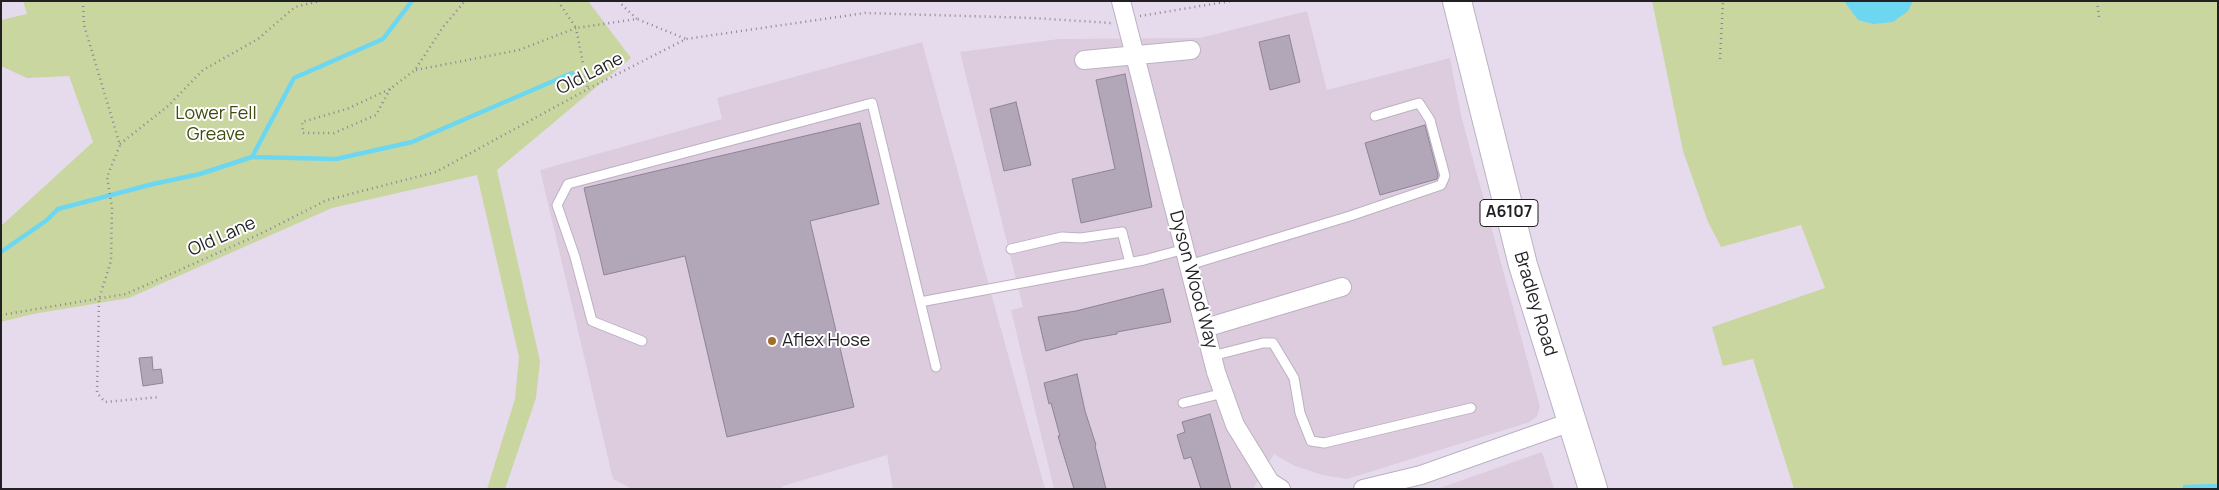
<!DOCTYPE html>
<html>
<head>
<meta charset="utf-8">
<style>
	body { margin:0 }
	#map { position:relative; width:2219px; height:490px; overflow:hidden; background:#e6dbed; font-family:Manrope,sans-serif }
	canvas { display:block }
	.frame { position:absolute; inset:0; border:2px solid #221f25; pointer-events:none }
</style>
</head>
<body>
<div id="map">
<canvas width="2219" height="490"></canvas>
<div class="frame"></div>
</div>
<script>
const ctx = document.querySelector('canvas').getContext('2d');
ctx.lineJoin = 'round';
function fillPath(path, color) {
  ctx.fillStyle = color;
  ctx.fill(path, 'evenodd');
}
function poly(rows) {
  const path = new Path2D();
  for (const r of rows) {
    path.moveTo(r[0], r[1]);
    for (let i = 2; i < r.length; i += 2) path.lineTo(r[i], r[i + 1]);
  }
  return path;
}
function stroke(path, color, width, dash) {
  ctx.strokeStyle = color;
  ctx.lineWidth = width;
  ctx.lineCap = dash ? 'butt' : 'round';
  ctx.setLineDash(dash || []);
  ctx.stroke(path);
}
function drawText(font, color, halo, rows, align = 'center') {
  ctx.font = font + ' Manrope,sans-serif';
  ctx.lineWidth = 4;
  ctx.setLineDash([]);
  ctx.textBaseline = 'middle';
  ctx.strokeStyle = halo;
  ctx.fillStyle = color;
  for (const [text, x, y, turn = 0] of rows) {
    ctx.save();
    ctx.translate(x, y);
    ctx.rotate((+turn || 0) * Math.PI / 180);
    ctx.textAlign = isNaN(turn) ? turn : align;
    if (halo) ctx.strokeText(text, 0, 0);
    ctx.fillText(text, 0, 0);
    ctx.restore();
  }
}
fillPath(poly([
	[1307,11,1327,90,1450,58,1461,115,1540,407,1537,416,1530,422,1347,479,1322,475,1295,466,1274,454,1253,489,1054,489,1011,310,1023,307,960,52,1059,39,1200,38],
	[922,42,1045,489,893,489,887,455,783,486,781,489,632,489,613,479,540,170,722,119,717,98],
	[1542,452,1554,489,1437,489]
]), '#dcd');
fillPath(poly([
	[23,1,588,1,631,58,497,170,540,361,536,398,505,489,487,489,515,399,519,357,477,175,332,208,129,298,33,314,1,322,1,226,93,142,69,76,27,78,1,66,1,20,27,14],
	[1652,1,2218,1,2218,489,1794,489,1753,359,1723,366,1712,327,1825,288,1801,225,1721,247,1708,222,1683,151]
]), '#c9d6a0');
fillPath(poly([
	[1844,1,1913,1,1908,11,1893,22,1873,24,1858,20]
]), '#6dd7f1');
stroke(poly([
	[252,157,336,159,412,142,572,73],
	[1,252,47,220,58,209,153,184,200,174,252,157,294,78,383,39,412,1],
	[2185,487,2218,486]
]), '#6dd7f1', 4.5);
const building = poly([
	[1289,35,1300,82,1270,90,1259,42,1289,35],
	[1125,74,1152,207,1081,223,1072,179,1115,169,1096,80,1125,74],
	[1016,102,1031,165,1004,171,990,109,1016,102],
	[860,123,879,204,810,221,854,407,727,437,685,256,604,275,584,188,860,123],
	[1425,125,1438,175,1437,179,1380,195,1365,143,1425,125],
	[1163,289,1171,322,1117,332,1117,334,1083,340,1046,351,1038,317,1076,311,1163,289],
	[152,357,153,370,161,369,163,383,143,386,139,358,152,357],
	[1077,374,1085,411,1096,445,1095,446,1106,489,1074,489,1058,436,1060,436,1051,403,1049,404,1044,383,1077,374],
	[1210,414,1223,460,1231,489,1201,489,1191,457,1184,459,1177,435,1185,432,1182,422,1210,414]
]);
fillPath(building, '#b1a7b9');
stroke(building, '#8e8495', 1);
const lane = poly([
	[1011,249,1062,237,1081,238,1122,232,1130,263],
	[1189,265,1350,216,1441,185,1445,176,1441,161,1430,120,1419,103,1375,116],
	[920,302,1144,260,1185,249],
	[642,341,592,321,575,257,557,205,568,184,872,103,936,367],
	[1212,356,1263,343,1273,343,1294,378,1300,413,1311,441,1324,443,1471,408],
	[1183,403,1224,393]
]);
const street = poly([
	[1121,1,1216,372,1235,425,1270,482,1281,489],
	[1084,60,1191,50],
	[1205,328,1342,287],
	[1363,489,1421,475,1571,422]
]);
const primary = poly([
	[1457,1,1523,265,1593,489]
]);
stroke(lane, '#bbb1c2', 11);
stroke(street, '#bbb1c2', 20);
stroke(primary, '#bbb1c2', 30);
stroke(poly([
	[83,1,84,25,120,145,107,177,112,207,111,261,99,299,97,393,105,402,160,397],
	[558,1,576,28,637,19,686,39],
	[618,1,637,19],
	[2097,1,2099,17],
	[1140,16,1231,1],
	[1720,59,1723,1],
	[416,70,519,50,576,28,588,89],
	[390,89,376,115,334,133,303,133,302,122,347,109,390,89,415,70,443,27,465,1],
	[120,144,168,106,203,70,258,39,295,7,320,1],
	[1,315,126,294,260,234,327,200,436,172,588,89,686,39,865,13,1033,18,1111,23]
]), '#8c8591', 2.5, [1, 4]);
stroke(lane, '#fff', 9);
stroke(street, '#fff', 18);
stroke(primary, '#fff', 28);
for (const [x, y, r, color] of [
	[772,341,5,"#a56d2a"]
]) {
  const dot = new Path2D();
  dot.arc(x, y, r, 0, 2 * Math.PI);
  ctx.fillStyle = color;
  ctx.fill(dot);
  stroke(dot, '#fff', 2);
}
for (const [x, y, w] of [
	[1509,213,58]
]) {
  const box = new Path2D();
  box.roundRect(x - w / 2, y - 13.5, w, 27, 4);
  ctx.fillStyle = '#fff';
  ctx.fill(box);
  stroke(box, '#221f25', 1);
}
drawText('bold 16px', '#221f25', null, [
	["A6107",1509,213]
]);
drawText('18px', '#221f25', '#fff', [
	["Old Lane",590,74,-27],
	["Old Lane",222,237,-24],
	["Dyson Wood Way",1193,280,75],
	["Bradley Road",1535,304,73]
]);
drawText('18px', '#414c12', '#fff', [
	["Lower Fell",216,114],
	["Greave",216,135]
]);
drawText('18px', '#221f25', '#fff', [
	["Aflex Hose",782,341]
], 'left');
</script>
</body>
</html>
